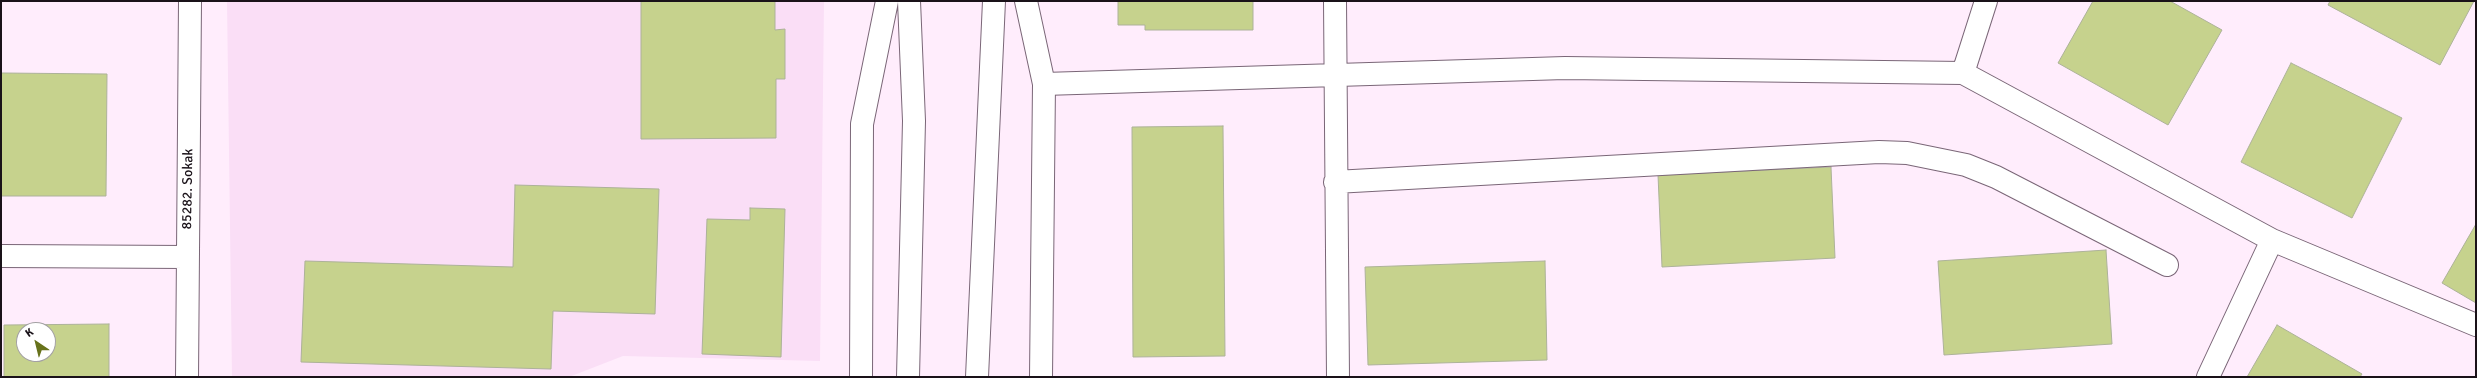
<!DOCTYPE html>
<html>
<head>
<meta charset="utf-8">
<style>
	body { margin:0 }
	#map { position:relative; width:2477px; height:378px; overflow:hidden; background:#ffedfc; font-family:Signika,sans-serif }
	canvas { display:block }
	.frame { position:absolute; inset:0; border:2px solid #1a1219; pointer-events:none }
	.north { position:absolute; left:16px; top:322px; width:40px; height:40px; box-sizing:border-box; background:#fff; border:1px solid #a3a0a3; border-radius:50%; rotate:325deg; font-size:11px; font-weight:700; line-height:16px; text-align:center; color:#1a1219 }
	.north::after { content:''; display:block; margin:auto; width:14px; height:18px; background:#67721b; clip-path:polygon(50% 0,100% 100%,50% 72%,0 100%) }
</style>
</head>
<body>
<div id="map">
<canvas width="2477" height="378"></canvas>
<div class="frame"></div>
<div class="north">K</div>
</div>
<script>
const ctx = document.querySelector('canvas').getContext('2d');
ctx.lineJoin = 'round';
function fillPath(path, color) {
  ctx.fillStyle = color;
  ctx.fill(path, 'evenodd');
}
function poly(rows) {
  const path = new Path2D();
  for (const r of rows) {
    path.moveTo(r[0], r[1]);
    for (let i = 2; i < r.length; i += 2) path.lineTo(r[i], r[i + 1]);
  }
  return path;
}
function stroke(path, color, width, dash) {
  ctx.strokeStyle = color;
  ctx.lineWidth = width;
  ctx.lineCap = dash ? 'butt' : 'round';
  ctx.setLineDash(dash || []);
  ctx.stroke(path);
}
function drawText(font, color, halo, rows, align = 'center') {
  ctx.font = font + ' Signika,sans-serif';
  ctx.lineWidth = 3.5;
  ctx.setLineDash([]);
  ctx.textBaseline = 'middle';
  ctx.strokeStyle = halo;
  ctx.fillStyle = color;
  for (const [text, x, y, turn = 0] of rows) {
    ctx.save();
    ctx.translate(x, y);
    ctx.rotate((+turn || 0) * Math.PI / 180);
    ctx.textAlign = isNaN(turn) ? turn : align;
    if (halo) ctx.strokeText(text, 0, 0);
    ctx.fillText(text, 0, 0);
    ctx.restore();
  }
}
fillPath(poly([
	[227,1,824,1,820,361,623,356,569,377,232,377]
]), '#fadef6');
const building = poly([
	[641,1,775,1,775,30,785,29,785,79,776,79,776,138,641,139,641,1],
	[1118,1,1253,1,1253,30,1145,30,1145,25,1118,25,1118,1],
	[2093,1,2170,1,2222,30,2168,125,2058,63,2093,1],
	[2330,1,2474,1,2440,65,2328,5,2330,1],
	[2291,63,2402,118,2352,218,2241,162,2291,63],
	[1,73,107,74,106,196,1,196,1,73],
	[1223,126,1225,356,1133,357,1132,127,1223,126],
	[1831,167,1835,258,1662,267,1658,175,1831,167],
	[515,185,659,189,655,314,553,311,551,369,301,362,305,261,513,267,515,185],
	[750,208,785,209,781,357,702,354,707,219,750,220,750,208],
	[2476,224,2476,303,2442,283,2476,224],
	[2106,250,2112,344,1944,355,1938,261,2106,250],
	[1545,261,1547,360,1368,365,1365,267,1545,261],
	[109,324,109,377,4,377,4,325,109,324],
	[24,330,48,330,48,354,24,354,24,330],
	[2277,325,2362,374,2360,377,2247,377,2277,325]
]);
fillPath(building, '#c6d28d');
stroke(building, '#adb299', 1);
const minor = poly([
	[1335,1,1338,377],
	[1963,73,1986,1],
	[1044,84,1565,68,1963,73,2272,240,2476,325],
	[1335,182,1879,152,1907,153,1966,165,1996,177,2167,265],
	[1,256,187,257],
	[187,377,190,1],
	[2208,377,2272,240]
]);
const major = poly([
	[1026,1,1044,84,1041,377],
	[861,377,862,124,887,1],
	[908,377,914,121,909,1],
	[977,377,994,1]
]);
stroke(minor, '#7a6677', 24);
stroke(major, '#7a6677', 24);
stroke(minor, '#fff', 22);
stroke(major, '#fff', 22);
drawText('14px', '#1a1219', '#fff', [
	["85282. Sokak",188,189,-89]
]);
</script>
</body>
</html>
